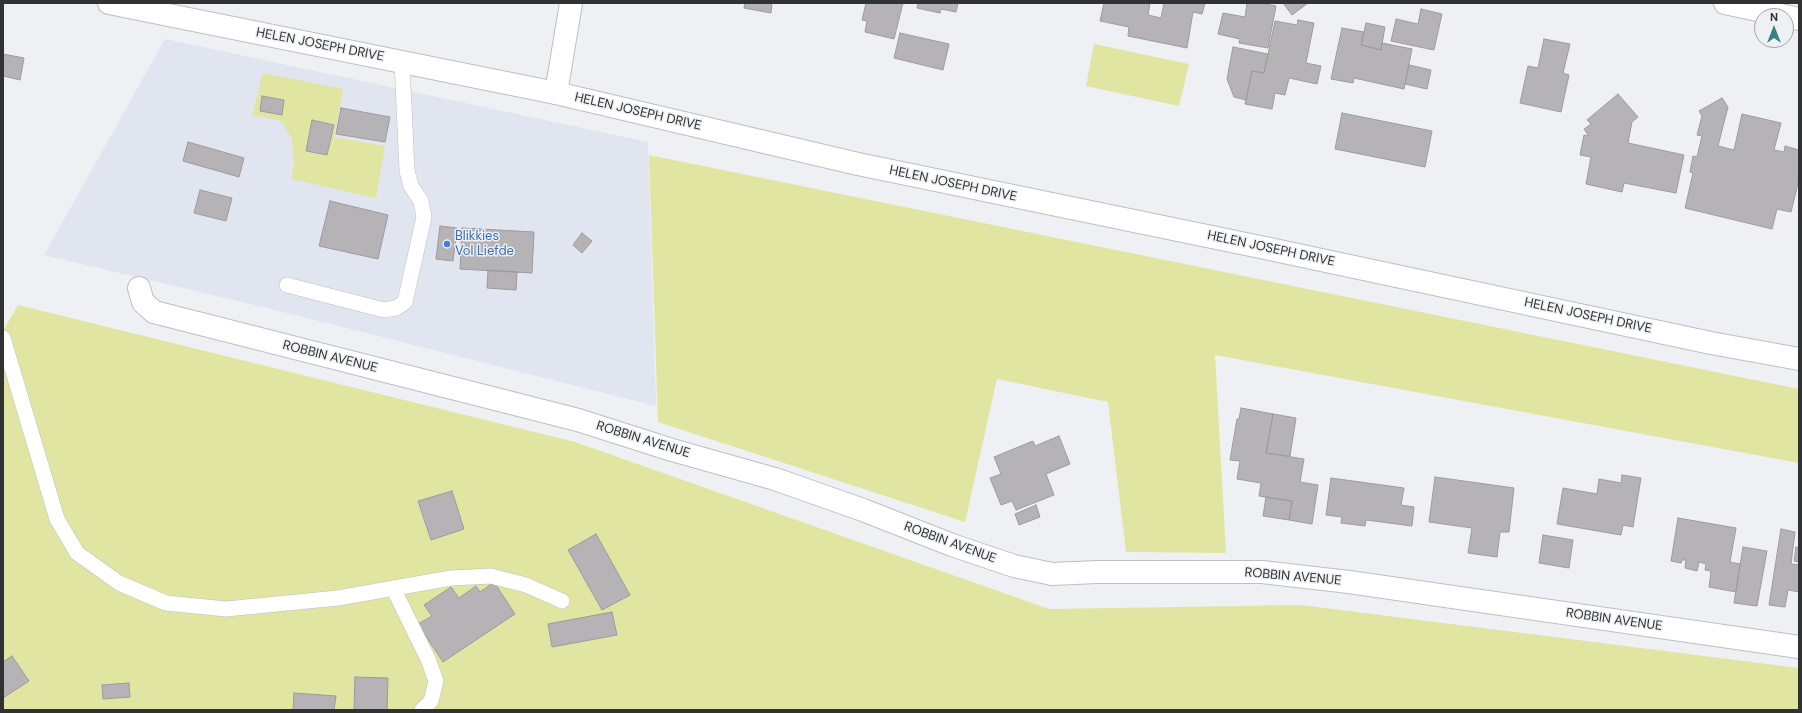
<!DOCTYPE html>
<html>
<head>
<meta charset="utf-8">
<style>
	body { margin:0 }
	#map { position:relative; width:1802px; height:713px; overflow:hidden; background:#eef0f3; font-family:"DM Sans",sans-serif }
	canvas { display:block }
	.frame { position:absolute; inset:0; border:4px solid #313233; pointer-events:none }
	.north { position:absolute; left:1754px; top:8px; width:40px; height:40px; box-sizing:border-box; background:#eef0f3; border:1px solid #a2a4a6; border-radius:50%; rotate:0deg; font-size:11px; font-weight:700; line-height:16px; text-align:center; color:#313233 }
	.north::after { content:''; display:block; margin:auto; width:14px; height:18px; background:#388183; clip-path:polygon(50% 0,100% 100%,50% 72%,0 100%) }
</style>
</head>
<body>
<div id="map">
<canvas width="1802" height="713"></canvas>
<div class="frame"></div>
<div class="north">N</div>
</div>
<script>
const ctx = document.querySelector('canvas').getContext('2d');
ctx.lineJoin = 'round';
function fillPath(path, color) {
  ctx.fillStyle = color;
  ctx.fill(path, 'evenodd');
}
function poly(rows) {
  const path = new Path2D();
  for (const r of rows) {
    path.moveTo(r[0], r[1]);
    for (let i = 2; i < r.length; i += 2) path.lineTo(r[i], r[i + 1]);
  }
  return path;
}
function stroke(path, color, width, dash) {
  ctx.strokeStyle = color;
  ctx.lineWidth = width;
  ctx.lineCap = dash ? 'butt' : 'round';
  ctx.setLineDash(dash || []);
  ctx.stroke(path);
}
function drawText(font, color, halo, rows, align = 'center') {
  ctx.font = font + ' "DM Sans",sans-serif';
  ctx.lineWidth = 3;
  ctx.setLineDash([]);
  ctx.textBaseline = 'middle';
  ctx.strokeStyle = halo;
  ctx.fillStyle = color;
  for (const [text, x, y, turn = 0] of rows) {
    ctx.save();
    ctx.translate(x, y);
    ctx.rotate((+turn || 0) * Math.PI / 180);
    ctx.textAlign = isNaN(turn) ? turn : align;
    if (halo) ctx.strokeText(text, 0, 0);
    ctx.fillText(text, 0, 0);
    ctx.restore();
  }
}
fillPath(poly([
	[165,39,648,142,656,406,259,306,44,255]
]), '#e1e5ef');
fillPath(poly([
	[1094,44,1189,64,1179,106,1086,86],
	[263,73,343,89,334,137,385,146,376,198,291,179,294,165,292,139,281,121,252,115],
	[649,155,1799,389,1799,463,1215,355,1226,553,1126,552,1108,402,997,379,965,522,658,422],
	[18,305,575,442,1049,609,1301,605,1799,668,1799,710,3,710,3,331]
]), '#e0e6a1');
const building = poly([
	[745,3,772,3,771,13,744,8,745,3],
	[866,3,903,3,894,39,865,32,867,21,862,20,866,3],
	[918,3,958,3,956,12,941,9,940,13,917,8,918,3],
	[1104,3,1150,3,1148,15,1161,18,1164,3,1205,3,1202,14,1193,12,1187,48,1128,36,1129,27,1100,21,1104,3],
	[1247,3,1260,3,1276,6,1268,48,1239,43,1240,39,1218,34,1223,13,1245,17,1247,3],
	[1283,3,1308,3,1292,15,1283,3],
	[1421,9,1442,14,1434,50,1391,41,1396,19,1418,24,1421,9],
	[1298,20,1314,23,1306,63,1321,66,1317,84,1289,78,1285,95,1275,93,1272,109,1245,104,1252,71,1264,73,1275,21,1297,25,1298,20],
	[1366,23,1385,27,1381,50,1361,45,1366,23],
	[1342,28,1364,32,1361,45,1381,50,1382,43,1412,49,1404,89,1354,78,1353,83,1331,79,1342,28],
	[900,33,949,44,943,70,894,58,900,33],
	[1544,39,1570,44,1563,73,1569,75,1561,112,1520,103,1528,66,1538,68,1544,39],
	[1233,47,1268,54,1264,73,1252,71,1246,100,1234,97,1227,79,1233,47],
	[3,54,24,58,20,80,3,76,3,54],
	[1409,65,1431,70,1427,89,1405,84,1409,65],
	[1618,94,1638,117,1632,122,1628,143,1684,155,1676,193,1624,183,1622,192,1586,184,1591,157,1580,155,1584,135,1589,136,1584,129,1591,124,1587,120,1618,94],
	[262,96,284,100,282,115,260,111,262,96],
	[1722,98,1728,107,1718,146,1734,150,1742,114,1781,123,1774,150,1784,152,1785,146,1799,150,1799,179,1791,212,1777,209,1772,229,1685,208,1693,173,1690,172,1693,156,1697,157,1702,136,1697,135,1702,116,1699,111,1722,98],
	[341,108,390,117,385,142,336,134,341,108],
	[1342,113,1432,131,1425,167,1335,149,1342,113],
	[312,120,334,125,327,155,306,151,312,120],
	[188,142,244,158,239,177,183,161,188,142],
	[200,190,232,198,226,221,194,213,200,190],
	[330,201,388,215,378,259,319,246,330,201],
	[440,226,457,228,453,261,436,259,440,226],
	[462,228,534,232,532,273,460,269,462,228],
	[582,233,592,241,582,253,573,245,582,233],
	[488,270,517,272,516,290,487,288,488,270],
	[1241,408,1273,414,1266,453,1304,459,1300,482,1318,485,1312,524,1289,520,1292,501,1259,496,1261,483,1237,479,1240,461,1230,460,1237,419,1239,419,1241,408],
	[1273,414,1296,418,1290,456,1266,453,1273,414],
	[1059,436,1070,464,1046,474,1054,495,1016,510,1012,501,1001,505,990,478,1001,474,994,457,1033,441,1035,446,1059,436],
	[1622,475,1641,478,1633,527,1623,525,1621,535,1557,524,1563,488,1597,494,1599,479,1621,483,1622,475],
	[1435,477,1514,488,1509,532,1500,532,1497,557,1468,553,1472,528,1429,522,1435,477],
	[1331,478,1404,488,1401,505,1414,507,1412,526,1366,520,1365,526,1341,523,1342,517,1326,515,1331,478],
	[452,491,464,529,431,540,418,501,452,491],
	[1266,497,1292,501,1289,520,1263,516,1266,497],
	[1036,505,1040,517,1019,525,1015,514,1036,505],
	[1678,518,1736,528,1730,562,1740,564,1736,592,1709,587,1711,571,1705,570,1706,564,1699,562,1697,571,1685,568,1686,560,1682,560,1681,563,1671,561,1678,518],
	[1781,529,1795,532,1791,564,1799,565,1799,592,1788,590,1785,607,1769,605,1781,529],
	[596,534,630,595,602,610,568,550,596,534],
	[1543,535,1573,540,1569,568,1539,563,1543,535],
	[1743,547,1767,551,1757,606,1734,603,1743,547],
	[1796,547,1799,548,1799,562,1794,561,1796,547],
	[494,582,515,614,443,662,418,624,432,616,424,605,451,587,459,598,476,586,480,592,494,582],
	[612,612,617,635,552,647,548,624,612,612],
	[12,656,29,681,3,698,3,662,12,656],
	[355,677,388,678,387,710,354,710,355,677],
	[129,683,130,697,103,699,102,685,129,683],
	[294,693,336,696,334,710,293,710,294,693]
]);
fillPath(building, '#b5b3b6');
stroke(building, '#9d9b9d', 1);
const lane = poly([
	[287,285,384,310,396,308,405,302,424,217,421,201,411,186,407,171,402,62],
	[3,338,57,519,77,553,119,583,166,603,226,609,338,598,451,578,491,576,526,585,562,601],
	[393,588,428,659,436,681,431,701,422,710]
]);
const street = poly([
	[1725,3,1799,19],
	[556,93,571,3],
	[139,288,143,302,154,312,578,420,672,450,775,479,863,510,952,545,1014,566,1052,574,1097,572,1262,572,1349,582,1799,647]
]);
const secondary = poly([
	[109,3,556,93,858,164,1265,248,1711,343,1799,359]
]);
stroke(lane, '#bebfc2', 16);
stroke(street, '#bebfc2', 24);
stroke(secondary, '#bebfc2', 24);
stroke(lane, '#fff', 15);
stroke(street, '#fff', 22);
stroke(secondary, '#fff', 22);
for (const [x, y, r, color] of [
	[447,244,4,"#3f7fe0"]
]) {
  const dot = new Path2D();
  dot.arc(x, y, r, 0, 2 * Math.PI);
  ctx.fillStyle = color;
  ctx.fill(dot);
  stroke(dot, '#eef0f3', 1.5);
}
drawText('13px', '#313233', '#eef0f3', [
	["HELEN JOSEPH DRIVE",320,45,11],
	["HELEN JOSEPH DRIVE",638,112,13],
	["HELEN JOSEPH DRIVE",953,184,12],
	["HELEN JOSEPH DRIVE",1271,249,12],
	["HELEN JOSEPH DRIVE",1588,316,12],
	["ROBBIN AVENUE",330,357,14],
	["ROBBIN AVENUE",643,440,17],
	["ROBBIN AVENUE",950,543,20],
	["ROBBIN AVENUE",1293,577,5],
	["ROBBIN AVENUE",1614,620,8]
]);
drawText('13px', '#366cbe', '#eef0f3', [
	["Blikkies",455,237],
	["Vol Liefde",455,252]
], 'left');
</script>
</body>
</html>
